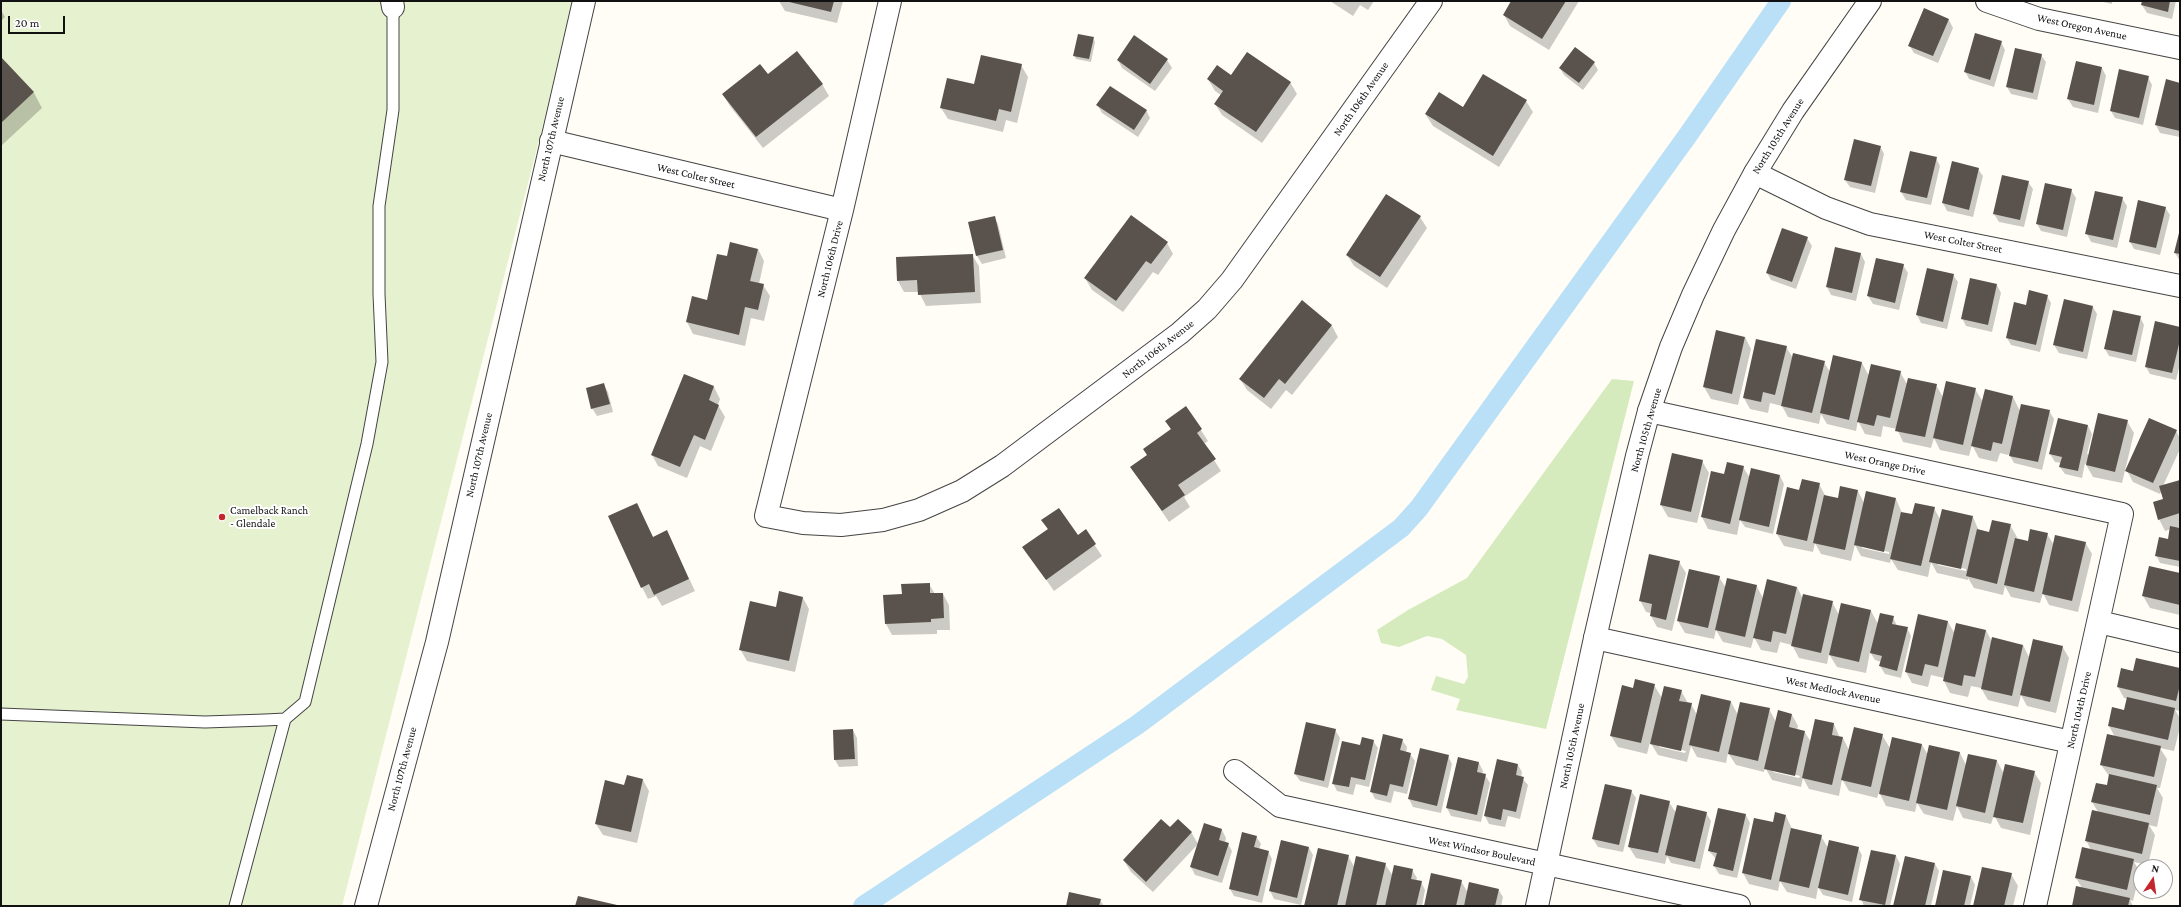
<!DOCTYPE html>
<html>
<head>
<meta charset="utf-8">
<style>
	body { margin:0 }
	#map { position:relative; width:2181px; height:907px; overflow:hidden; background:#fffdf5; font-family:"Crimson Pro",serif }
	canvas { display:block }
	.frame { position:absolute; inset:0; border:2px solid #111; pointer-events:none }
	.north { position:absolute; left:2133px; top:859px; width:40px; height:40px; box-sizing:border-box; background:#fff; border:1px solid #a0a0a0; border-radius:50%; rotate:13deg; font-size:11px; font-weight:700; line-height:16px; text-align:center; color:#111 }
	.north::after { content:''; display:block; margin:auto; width:14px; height:18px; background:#c4262e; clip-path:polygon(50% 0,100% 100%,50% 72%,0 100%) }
	.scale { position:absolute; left:8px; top:16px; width:57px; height:18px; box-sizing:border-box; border:2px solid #111; border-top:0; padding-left:5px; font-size:12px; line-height:14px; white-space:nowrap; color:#111; -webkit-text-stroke:3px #fff; paint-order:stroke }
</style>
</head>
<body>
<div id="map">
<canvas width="2181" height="907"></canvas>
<div class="frame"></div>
<div class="north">N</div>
<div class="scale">20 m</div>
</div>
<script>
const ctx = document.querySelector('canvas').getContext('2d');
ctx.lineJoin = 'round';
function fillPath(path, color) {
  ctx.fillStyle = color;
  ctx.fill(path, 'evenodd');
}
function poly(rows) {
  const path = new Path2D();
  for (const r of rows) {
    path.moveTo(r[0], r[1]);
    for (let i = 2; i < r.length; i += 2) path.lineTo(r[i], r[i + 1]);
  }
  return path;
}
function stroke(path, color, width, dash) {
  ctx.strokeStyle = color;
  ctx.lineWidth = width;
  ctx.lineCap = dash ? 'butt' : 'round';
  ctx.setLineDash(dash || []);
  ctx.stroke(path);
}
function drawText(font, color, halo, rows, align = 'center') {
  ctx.font = font + ' "Crimson Pro",serif';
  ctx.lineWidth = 4;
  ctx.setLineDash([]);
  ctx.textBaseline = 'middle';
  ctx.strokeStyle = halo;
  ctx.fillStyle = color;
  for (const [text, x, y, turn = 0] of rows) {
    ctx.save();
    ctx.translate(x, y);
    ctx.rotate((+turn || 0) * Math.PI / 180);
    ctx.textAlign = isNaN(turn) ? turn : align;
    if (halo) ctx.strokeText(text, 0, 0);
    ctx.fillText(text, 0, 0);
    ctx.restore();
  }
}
fillPath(poly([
	[1612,379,1634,381,1546,729,1456,710,1460,699,1431,690,1436,676,1464,684,1468,677,1466,655,1442,639,1427,636,1399,647,1381,643,1377,630,1408,610,1467,578]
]), '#d5ebbd');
fillPath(poly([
	[1,1,572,1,542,129,342,906,1,906]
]), '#e6f2cf');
fillPath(poly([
	[779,1,843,1,837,23,785,11],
	[1330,1,1374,1,1368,10,1360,5,1353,16],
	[1513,1,1579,1,1549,50,1510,26,1504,15],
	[2099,1,2112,1,2112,4],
	[2143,1,2176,1,2172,19,2147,13,2142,5],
	[1,10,5,17,1,21],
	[1949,20,1953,28,1938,63,1914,53,1909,45],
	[1134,37,1167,60,1172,68,1155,91,1122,68,1118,60],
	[1093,38,1095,42,1091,62,1076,59,1074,55],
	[2001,42,2005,50,1994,87,1969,79,1965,71],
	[2041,55,2046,62,2037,100,2011,94,2007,87],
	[1,58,34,93,42,108,1,146],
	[2077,62,2102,68,2106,76,2098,113,2073,107,2068,99],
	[1594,63,1598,70,1583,90,1564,75,1560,68],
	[1021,65,1028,77,1017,123,1006,120,1003,132,948,119,941,108],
	[768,76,822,84,829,96,763,148,730,106,723,95],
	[1231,77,1290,82,1297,94,1262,143,1222,115,1215,104,1221,95,1215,91,1208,79],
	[2148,77,2152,85,2143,125,2115,118,2111,111],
	[2180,84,2180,137,2160,133,2156,125],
	[1526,101,1533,112,1499,167,1433,126,1426,115],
	[1098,106,1146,110,1150,118,1138,137,1102,113],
	[1880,146,1884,154,1875,193,1850,187,1845,180],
	[1936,158,1940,166,1931,205,1906,200,1901,192],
	[1978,169,1983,176,1973,217,1947,211,1943,203],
	[2028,182,2033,189,2024,227,1999,222,1994,214],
	[2071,190,2076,198,2067,237,2041,231,2037,224],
	[2122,198,2127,206,2117,248,2091,242,2087,234],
	[2165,207,2170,215,2160,255,2134,249,2130,242],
	[994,217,998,224,1006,258,982,264,977,256,969,223],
	[1420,217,1427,228,1387,288,1354,266,1347,255],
	[2180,231,2180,261,2175,253],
	[1807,238,1812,246,1796,289,1771,280,1767,273],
	[1167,243,1173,254,1158,275,1153,272,1123,312,1092,290,1085,278],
	[1836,248,1861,254,1865,262,1856,301,1831,295,1827,287],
	[758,249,764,261,759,284,763,285,770,296,764,321,751,318,745,346,693,334,687,322,708,301,727,258],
	[972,255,979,266,981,303,926,306,919,292,904,292,898,281],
	[1903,265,1908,273,1899,310,1873,304,1868,296],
	[1953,275,1958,282,1947,329,1921,323,1917,315],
	[1997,285,2001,293,1992,332,1966,326,1962,318],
	[2047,296,2051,303,2040,352,2011,345,2007,338,2026,306],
	[2065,300,2093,307,2097,314,2087,359,2059,353,2054,345],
	[1302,302,1332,326,1338,337,1292,395,1286,390,1271,409,1247,390,1240,379],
	[2140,317,2144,325,2136,362,2109,356,2105,349],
	[2180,328,2180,364,2176,380,2150,374,2146,367],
	[1745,337,1751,349,1738,405,1711,399,1704,387],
	[1786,347,1793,358,1824,362,1830,372,1834,357,1862,363,1869,376,1900,372,1907,384,1936,385,1943,397,1975,389,1983,402,2013,397,2020,411,2049,411,2054,419,2042,470,2014,463,2009,454,2008,455,2000,453,1997,462,1979,458,1972,445,1969,456,1940,450,1934,438,1931,448,1903,442,1897,429,1883,426,1881,437,1865,434,1858,421,1856,431,1827,424,1821,414,1819,424,1788,417,1782,406,1770,403,1768,413,1750,409,1744,398],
	[685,375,714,387,720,399,718,405,725,417,711,451,700,446,687,478,658,466,652,455],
	[604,385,608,392,613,412,597,416,592,408],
	[1186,407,1208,441,1204,444,1221,471,1184,497,1190,507,1169,522,1132,467,1148,456,1171,430,1166,421],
	[2127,421,2134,433,2122,483,2093,477,2085,463,2082,478,2065,474,2060,467,2061,463,2055,462,2050,454,2088,426,2092,434,2087,454,2089,455],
	[2176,431,2180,438,2180,449,2163,486,2180,481,2180,527,2175,528,2180,529,2180,567,2160,563,2156,555,2169,540,2171,529,2165,531,2159,519,2164,500,2162,490,2160,494,2133,482,2127,471],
	[1702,461,1709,473,1697,523,1668,517,1661,505],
	[1743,467,1750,478,1752,470,1780,476,1784,484,1773,534,1745,527,1740,520,1737,535,1708,529,1702,517,1712,473,1724,476],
	[1819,484,1826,497,1838,500,1858,491,1864,503,1896,499,1902,513,1913,516,1934,508,1940,519,1973,517,1979,531,1990,533,2010,525,2017,537,2016,539,2028,542,2047,534,2054,545,2085,542,2092,554,2078,612,2049,605,2043,593,2040,603,2011,597,2005,586,2003,595,1974,588,1968,578,1968,580,1937,573,1931,562,1928,577,1898,570,1891,559,1890,563,1861,556,1855,545,1851,561,1821,554,1815,543,1813,552,1784,546,1777,534,1800,491],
	[1862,546,1889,552,1889,554,1862,548],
	[1938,562,1966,569,1966,571,1938,565],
	[637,504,653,538,667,532,695,591,662,606,656,596,648,599,642,587],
	[1043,521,1078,536,1085,531,1102,556,1054,591,1024,548,1048,530],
	[1679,562,1686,573,1672,631,1657,627,1651,616,1651,613,1646,612,1640,600],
	[2180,574,2180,615,2150,608,2143,596],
	[1719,577,1726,588,1756,585,1763,598,1797,587,1803,599,1832,602,1839,615,1871,611,1878,624,1893,617,1897,626,1907,628,1911,636,1901,678,1885,674,1880,666,1881,662,1875,660,1870,652,1866,673,1837,667,1829,654,1827,664,1799,658,1792,645,1780,642,1777,653,1761,650,1754,637,1751,648,1723,642,1716,630,1714,639,1685,633,1678,621],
	[929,584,935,594,943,594,949,605,950,630,937,630,937,634,892,635,886,624,903,595],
	[803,598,809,609,795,672,747,661,740,649,776,609],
	[1948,622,1955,634,1986,630,1992,642,2023,645,2029,657,2062,646,2069,658,2056,713,2027,706,2021,695,2018,707,1988,700,1981,688,1971,686,1968,697,1950,693,1944,681,1944,678,1931,675,1928,687,1912,683,1906,672],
	[2180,669,2180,711,2175,710,2180,718,2180,727,2174,751,2160,748,2167,759,2160,788,2157,788,2163,798,2157,827,2149,825,2155,835,2148,865,2134,862,2140,872,2133,901,2130,900,2133,906,2073,906,2082,888,2076,878,2091,850,2086,840,2098,812,2092,802,2107,787,2110,777,2101,765,2115,737,2109,726,2125,711,2128,699,2124,698,2118,687,2134,672],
	[1654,685,1662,698,1681,691,1688,703,1691,704,1697,715,1731,702,1738,715,1769,709,1776,722,1792,715,1798,726,1797,730,1804,731,1811,742,1816,720,1834,724,1840,738,1843,738,1849,750,1882,735,1890,748,1922,745,1928,755,1960,753,1966,765,1997,761,2004,774,2034,772,2041,783,2030,835,2001,828,1994,815,1991,824,1963,818,1957,806,1953,821,1924,814,1917,803,1915,812,1886,806,1879,792,1877,798,1849,791,1842,779,1839,796,1809,789,1803,778,1801,787,1772,780,1765,767,1764,772,1736,765,1728,753,1726,763,1697,757,1691,746,1687,762,1658,755,1650,742,1647,754,1618,747,1611,736,1634,689],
	[1659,745,1686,751,1685,753,1659,747],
	[1773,769,1800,776,1799,778,1773,772],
	[853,730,857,738,858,766,839,767,835,760],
	[1335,730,1340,738,1328,788,1300,781,1295,774],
	[1402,740,1407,747,1406,753,1410,754,1415,761,1407,794,1394,791,1391,803,1375,799,1371,791],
	[1373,741,1378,748,1369,787,1356,784,1353,795,1337,791,1333,783,1360,746],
	[1420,750,1448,756,1452,764,1441,813,1413,807,1409,799],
	[1458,758,1479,763,1483,771,1482,774,1485,775,1490,783,1481,822,1451,816,1447,808],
	[1518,765,1522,772,1521,777,1528,785,1520,819,1508,816,1505,827,1489,824,1485,816],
	[643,780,649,791,637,843,603,835,596,824,625,786],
	[1631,791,1636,798,1623,852,1598,847,1593,839],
	[1669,802,1676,813,1706,813,1711,821,1700,869,1671,863,1667,856,1665,864,1636,858,1629,847],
	[1719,809,1746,815,1750,823,1737,878,1719,874,1714,866,1716,859,1709,851],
	[1786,816,1792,829,1821,836,1828,848,1858,848,1862,855,1852,902,1823,895,1818,887,1816,899,1787,892,1780,881,1778,891,1749,884,1743,873,1774,824],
	[1205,825,1222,830,1226,838,1225,843,1228,844,1232,851,1222,883,1195,875,1191,867],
	[1170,829,1191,832,1198,844,1153,892,1131,872,1124,861],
	[1256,836,1261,844,1259,849,1268,851,1272,859,1262,903,1234,896,1230,889],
	[1281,841,1309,848,1313,855,1301,905,1274,899,1270,891],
	[1872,851,1896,856,1900,864,1890,906,1864,906,1861,899],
	[1348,856,1355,868,1385,864,1393,876,1412,870,1417,878,1416,881,1421,882,1425,890,1422,906,1305,906],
	[1935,864,1939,871,1931,906,1894,906],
	[2011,874,2018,886,2013,906,1974,906],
	[1971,877,1975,885,1970,906,1936,906],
	[1461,881,1468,893,1498,889,1503,897,1501,906,1425,906],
	[1100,900,1104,906,1067,906]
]), '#0003');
stroke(poly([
	[863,906,1137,725,1401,528,1419,508,1688,135,1781,1]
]), '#b9e0f7', 20);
fillPath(poly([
	[785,1,834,1,831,12],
	[1511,1,1566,1,1542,39,1503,15],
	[2142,1,2170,1,2168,12,2141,5],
	[1924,8,1949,19,1933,56,1908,46],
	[1975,33,2002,41,1990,80,1964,72],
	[1078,34,1094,37,1089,59,1073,56],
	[1134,35,1168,59,1150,84,1117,60],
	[1575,47,1595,62,1579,83,1559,68],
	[2015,48,2042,54,2033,93,2006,87],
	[797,51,823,84,756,137,722,94,760,64,768,74],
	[1247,52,1291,82,1256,132,1214,104,1223,91,1207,79,1217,65,1231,75],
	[981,55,1022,64,1011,112,999,109,996,121,940,108,947,78,974,84],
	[1,57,34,92,1,123],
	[2076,61,2102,67,2094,105,2067,99],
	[2119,69,2149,76,2139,118,2110,111],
	[1483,74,1527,100,1493,156,1425,114,1439,92,1463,107],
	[2166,79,2180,83,2180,131,2155,125],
	[1110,86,1147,110,1134,130,1096,105],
	[1854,139,1881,146,1871,186,1844,180],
	[1910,151,1937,157,1927,198,1900,192],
	[1952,161,1979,168,1969,210,1942,203],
	[2002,175,2029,181,2020,220,1993,214],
	[2045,183,2072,189,2063,230,2036,224],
	[2095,191,2123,197,2113,240,2085,234],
	[1386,194,1421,216,1380,277,1346,255],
	[2138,200,2166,207,2156,248,2129,242],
	[1131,215,1168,242,1151,264,1146,261,1116,301,1084,278],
	[995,216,1003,250,976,256,968,222],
	[1782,228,1808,237,1792,282,1766,273],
	[2180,229,2180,254,2174,253],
	[730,242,758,249,750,281,764,284,758,310,745,307,739,335,686,322,692,296,707,300,717,254,727,256],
	[1835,247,1861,253,1852,293,1826,287],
	[973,254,975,292,918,295,917,280,897,281,896,257],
	[1876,258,1904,264,1895,303,1867,296],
	[1927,268,1954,274,1943,322,1916,315],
	[1970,278,1997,284,1988,325,1961,319],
	[2029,290,2048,295,2036,345,2006,338,2014,302,2026,305],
	[2064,299,2093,306,2083,352,2053,345],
	[1302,300,1332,325,1285,384,1279,379,1264,398,1239,379],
	[2113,310,2141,316,2132,355,2104,349],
	[2155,321,2180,327,2180,340,2172,373,2145,367],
	[1716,330,1745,337,1732,394,1703,387],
	[1756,339,1787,346,1775,395,1763,392,1761,402,1743,398],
	[1793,353,1825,361,1812,413,1781,406],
	[1833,355,1862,362,1849,420,1820,413],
	[1871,364,1901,371,1890,418,1877,415,1874,426,1857,422],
	[684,374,714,386,709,400,719,405,705,440,694,435,680,467,651,455],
	[1908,378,1937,384,1925,437,1895,431],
	[1946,381,1976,388,1963,445,1933,438],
	[604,383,610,404,591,409,586,388],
	[1985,389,2013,396,2002,444,1993,442,1991,451,1971,446],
	[2021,404,2050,410,2038,462,2009,456],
	[1186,406,1202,429,1197,433,1216,459,1178,485,1185,495,1162,511,1130,467,1147,455,1143,449,1171,429,1165,421],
	[2098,413,2128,420,2115,472,2086,465],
	[2058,418,2088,425,2078,471,2059,467,2062,457,2049,454],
	[2149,418,2177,430,2153,483,2125,471],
	[1672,453,1703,460,1691,512,1660,505],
	[1727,462,1744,466,1730,524,1701,517,1711,471,1724,474],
	[1751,468,1780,475,1769,527,1739,520],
	[1802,479,1820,483,1807,541,1776,534,1787,487,1799,490],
	[2180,480,2180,513,2158,520,2153,502,2163,499,2159,486],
	[1840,486,1858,490,1845,550,1813,543,1824,495,1838,498],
	[1866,491,1896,498,1884,552,1854,545],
	[637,503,653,537,667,530,689,579,654,595,649,584,641,588,608,516],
	[1915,503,1935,507,1921,566,1890,559,1901,512,1912,514],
	[1059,508,1078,535,1086,529,1096,544,1046,580,1022,547,1048,529,1041,520],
	[1942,509,1973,516,1961,569,1929,562],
	[1992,520,2011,524,1997,584,1966,576,1977,529,1989,532],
	[2170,526,2180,528,2180,561,2155,556,2159,537,2168,539],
	[2030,529,2048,533,2034,592,2004,585,2015,538,2028,541],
	[2055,535,2086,542,2072,601,2042,594],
	[1649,554,1680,561,1666,620,1650,616,1652,604,1639,601],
	[2149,566,2180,573,2180,605,2142,596],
	[1689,569,1720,576,1708,628,1677,621],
	[1727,578,1757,585,1745,637,1715,630],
	[1767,579,1797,587,1786,634,1773,631,1771,642,1753,638],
	[930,583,930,593,943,593,944,618,931,619,931,622,885,624,883,595,902,594,901,584],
	[779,591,803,597,789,661,739,650,750,601,776,607],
	[1803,594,1833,601,1821,653,1791,646],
	[1841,603,1871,610,1859,662,1829,655],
	[1880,613,1894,616,1892,624,1908,627,1897,671,1879,666,1882,656,1870,653],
	[1918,614,1948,621,1938,667,1925,664,1922,676,1905,672],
	[1956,623,1986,630,1975,677,1964,675,1962,686,1943,681],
	[1992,637,2023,645,2012,696,1981,689],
	[2033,639,2063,646,2050,702,2020,695],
	[2136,658,2180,668,2180,685,2176,701,2117,687,2121,668,2133,671],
	[1635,679,1655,684,1641,743,1610,736,1622,685,1633,688],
	[1664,686,1682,690,1679,701,1692,703,1681,751,1650,744],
	[1701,694,1731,701,1719,752,1689,745],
	[2127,697,2175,708,2168,740,2108,726,2112,707,2124,710],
	[1740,702,1770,708,1758,761,1728,754],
	[1778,710,1792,714,1789,727,1805,731,1795,776,1764,769],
	[1815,719,1834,723,1832,735,1843,737,1832,785,1802,778],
	[1306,722,1336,729,1324,781,1294,774],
	[1854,727,1883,734,1871,787,1841,780],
	[853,729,855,759,834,760,833,730],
	[1383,734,1403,739,1400,750,1411,753,1403,787,1390,784,1387,796,1370,792],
	[2107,734,2161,746,2154,777,2100,765],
	[1362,737,1374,740,1365,780,1351,777,1349,787,1332,784,1342,741,1360,745],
	[1892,737,1922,744,1909,801,1879,794],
	[1929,745,1960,752,1947,810,1916,803],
	[1420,748,1449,755,1437,806,1408,799],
	[1968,754,1997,760,1985,813,1956,806],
	[1458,757,1479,762,1477,772,1486,774,1477,815,1446,808],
	[1497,759,1518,764,1516,775,1524,777,1516,812,1503,809,1501,820,1484,816],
	[2005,764,2035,771,2023,823,1993,817],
	[2109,774,2157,785,2150,815,2091,802,2096,783,2107,785],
	[627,775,643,779,631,832,595,824,605,780,624,785],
	[1605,784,1632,790,1619,845,1592,839],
	[1640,794,1670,801,1658,853,1628,847],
	[1677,805,1707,812,1695,862,1665,855],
	[1718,808,1746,814,1733,871,1713,866,1717,853,1708,851],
	[2092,810,2149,823,2142,854,2085,841],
	[1775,812,1786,815,1771,880,1742,873,1754,818,1773,822],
	[1161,819,1170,827,1178,819,1192,832,1146,882,1123,860],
	[1204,823,1222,829,1219,840,1229,843,1218,876,1190,867],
	[1791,828,1822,835,1809,888,1779,881],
	[1242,832,1257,836,1254,847,1269,851,1258,896,1229,889],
	[1281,840,1309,847,1297,898,1269,891],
	[1829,840,1859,847,1848,895,1818,888],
	[2082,847,2134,859,2127,890,2075,878],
	[1318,848,1349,855,1337,906,1304,906],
	[1871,850,1896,855,1885,905,1859,900],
	[1356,856,1386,863,1376,906,1345,906],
	[1905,856,1935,863,1925,906,1893,906],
	[1394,865,1413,869,1411,879,1422,881,1416,906,1385,906],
	[1982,867,2012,873,2004,906,1973,906],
	[1943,870,1971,876,1964,906,1935,906],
	[1431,873,1462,880,1456,906,1424,906],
	[1469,882,1499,889,1495,906,1464,906],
	[2076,886,2130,898,2128,906,2072,906],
	[1069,892,1101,899,1099,906,1066,906],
	[578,896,617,905,616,906,575,906]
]), '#5a524d');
const service = poly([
	[1,714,205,722,265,720,285,719,305,702,367,444,382,362,379,294,379,206,393,110,393,7],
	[235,906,285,719]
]);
const minor = poly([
	[392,1,393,7],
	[890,1,842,210,766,516,803,523,841,525,883,520,919,510,962,491,1002,466,1180,333,1207,309,1232,280,1431,1],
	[1987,1,2039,19,2180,48],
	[551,141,842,210],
	[1755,173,1826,208,1870,224,2180,286],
	[1649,411,2122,514,2035,906],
	[2099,622,2180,641],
	[1595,638,2071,742],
	[1235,771,1280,806,1739,906]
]);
const tertiary = poly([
	[366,906,437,642,584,1],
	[1537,906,1595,638,1637,456,1649,411,1671,347,1693,295,1724,230,1755,173,1793,111,1870,1]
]);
stroke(service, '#444', 13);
stroke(minor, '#444', 24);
stroke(tertiary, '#444', 24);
stroke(service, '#fff', 11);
stroke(minor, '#fff', 22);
stroke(tertiary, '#fff', 22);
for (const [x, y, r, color] of [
	[222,517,4,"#c4262e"]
]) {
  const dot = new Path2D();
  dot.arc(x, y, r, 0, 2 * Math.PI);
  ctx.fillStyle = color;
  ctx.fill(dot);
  stroke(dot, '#fff', 1.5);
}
drawText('11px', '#111', '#fff', [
	["West Oregon Avenue",2082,27,12],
	["North 106th Avenue",1361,99,-55],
	["North 105th Avenue",1778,136,-58],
	["North 107th Avenue",551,139,-77],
	["West Colter Street",696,176,13],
	["West Colter Street",1963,242,11],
	["North 106th Drive",830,259,-76],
	["North 106th Avenue",1158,349,-38],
	["North 105th Avenue",1646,430,-74],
	["North 107th Avenue",479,455,-77],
	["West Orange Drive",1885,463,12],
	["West Medlock Avenue",1833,690,12],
	["North 104th Drive",2079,710,-77],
	["North 105th Avenue",1572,746,-78],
	["North 107th Avenue",402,769,-75],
	["West Windsor Boulevard",1482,851,12]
]);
drawText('11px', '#111', '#fff', [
	["Camelback Ranch",230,511],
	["- Glendale",230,524]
], 'left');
</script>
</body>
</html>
